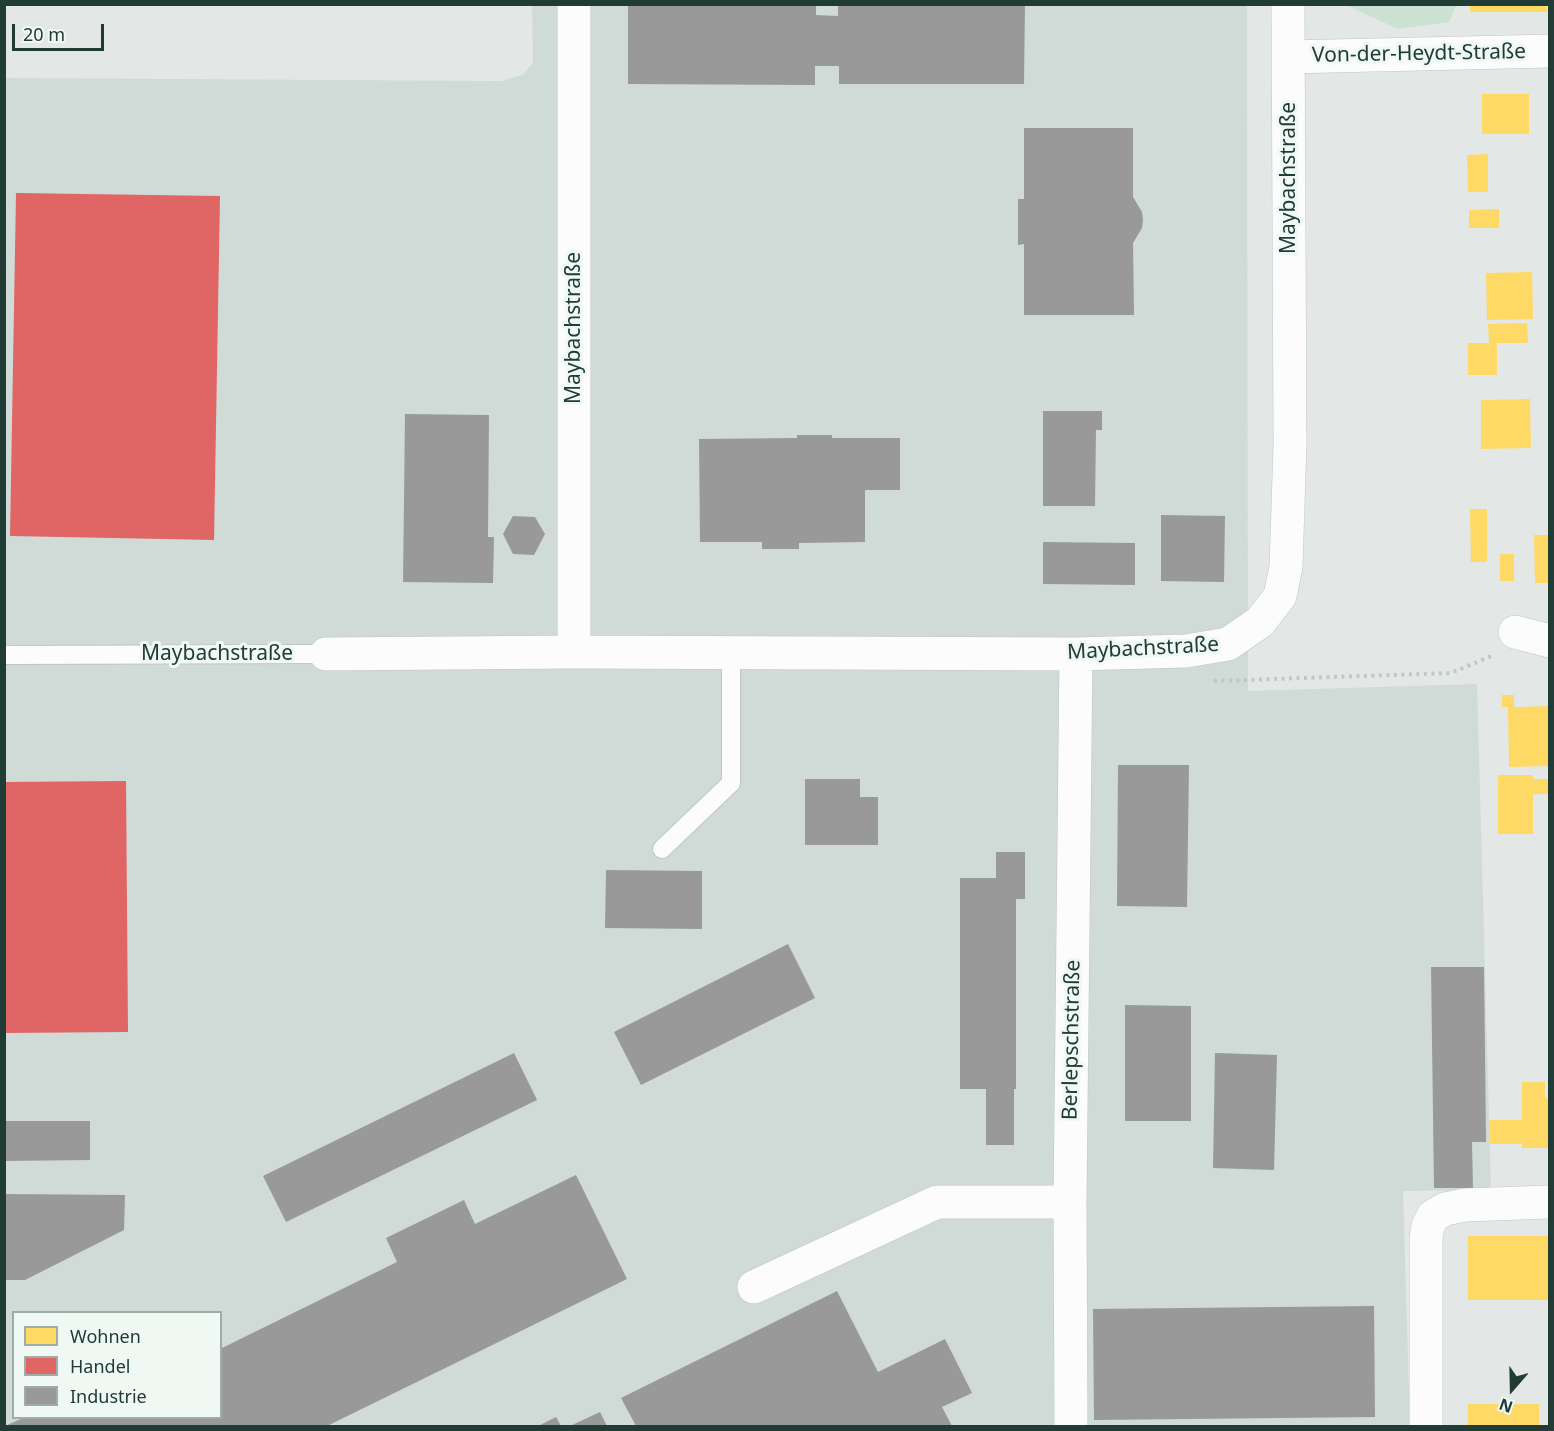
<!DOCTYPE html>
<html>
<head>
<meta charset="utf-8">
<style>
	body { margin:0 }
	#map { position:relative; width:1554px; height:1431px; overflow:hidden; background:#e3e8e6; font-family:"Noto Sans",sans-serif }
	canvas { display:block }
	.frame { position:absolute; inset:0; border:6px solid #203c34; pointer-events:none }
	.legend { position:absolute; left:12px; top:1311px; width:210px; height:108px; box-sizing:border-box; background:#f0f8f4; border:2px solid #9dada7; margin:0; padding:8px 10px; list-style:none; font-size:18px; color:#203c34 }
	.legend li { display:flex; align-items:center; gap:12px; height:30px }
	.legend b { width:30px; border:2px solid #9dada7 }
	.north { position:absolute; left:1482px; top:1359px; width:60px; height:60px; -webkit-text-stroke:4px #f0f8f4; paint-order:stroke; rotate:200deg; font-size:16px; font-weight:700; line-height:24px; text-align:center; color:#203c34 }
	.north::after { content:''; display:block; margin:auto; width:21px; height:27px; background:#203c34; clip-path:polygon(50% 0,100% 100%,50% 72%,0 100%) }
	.scale { position:absolute; left:12px; top:24px; width:92px; height:27px; box-sizing:border-box; border:3px solid #203c34; border-top:0; padding-left:8px; font-size:18px; line-height:21px; white-space:nowrap; color:#203c34; -webkit-text-stroke:4px #f0f8f4; paint-order:stroke }
</style>
</head>
<body>
<div id="map">
<canvas width="1554" height="1431"></canvas>
<div class="frame"></div>
<ul class="legend">
<li><b style="height:16px;background:#ffd966"></b>Wohnen</li>
<li><b style="height:16px;background:#e06666"></b>Handel</li>
<li><b style="height:16px;background:#999"></b>Industrie</li>
</ul>
<div class="north">N</div>
<div class="scale">20 m</div>
</div>
<script>
const ctx = document.querySelector('canvas').getContext('2d');
ctx.lineJoin = 'round';
function fillPath(path, color) {
  ctx.fillStyle = color;
  ctx.fill(path, 'evenodd');
}
function poly(rows) {
  const path = new Path2D();
  for (const r of rows) {
    path.moveTo(r[0], r[1]);
    for (let i = 2; i < r.length; i += 2) path.lineTo(r[i], r[i + 1]);
  }
  return path;
}
function stroke(path, color, width, dash) {
  ctx.strokeStyle = color;
  ctx.lineWidth = width;
  ctx.lineCap = dash ? 'butt' : 'round';
  ctx.setLineDash(dash || []);
  ctx.stroke(path);
}
function drawText(font, color, halo, rows, align = 'center') {
  ctx.font = font + ' "Noto Sans",sans-serif';
  ctx.lineWidth = 6;
  ctx.setLineDash([]);
  ctx.textBaseline = 'middle';
  ctx.strokeStyle = halo;
  ctx.fillStyle = color;
  for (const [text, x, y, turn = 0] of rows) {
    ctx.save();
    ctx.translate(x, y);
    ctx.rotate((+turn || 0) * Math.PI / 180);
    ctx.textAlign = isNaN(turn) ? turn : align;
    if (halo) ctx.strokeText(text, 0, 0);
    ctx.fillText(text, 0, 0);
    ctx.restore();
  }
}
fillPath(poly([
	[532,5,1247,5,1248,691,1477,684,1491,1190,1403,1191,1410,1426,5,1426,5,78,501,81,523,75,533,62],
	[14,1312,220,1312,220,1418,14,1418]
]), '#d0dad6');
fillPath(poly([
	[1346,5,1456,5,1449,22,1398,29]
]), '#cbe2d2');
fillPath(poly([
	[1470,5,1547,5,1547,12,1470,12],
	[1482,94,1529,94,1529,134,1482,134],
	[1488,154,1488,192,1468,192,1467,155],
	[1499,209,1499,228,1469,228,1469,210],
	[1532,272,1533,319,1487,320,1486,273],
	[1527,323,1528,343,1497,343,1497,375,1468,375,1468,343,1489,343,1488,324],
	[1530,399,1531,448,1481,449,1481,400],
	[1470,509,1487,509,1487,562,1471,562],
	[1534,535,1550,535,1550,583,1535,583],
	[1500,554,1514,554,1514,581,1500,581],
	[1502,695,1514,695,1514,707,1550,706,1550,766,1509,767,1508,707,1502,707],
	[1498,775,1533,775,1533,779,1550,779,1550,794,1533,794,1533,834,1498,834],
	[1522,1082,1545,1082,1545,1098,1550,1098,1550,1148,1522,1148,1522,1144,1490,1144,1489,1120,1522,1120],
	[1468,1236,1550,1236,1550,1300,1468,1300],
	[1468,1404,1539,1404,1539,1426,1468,1426]
]), '#ffd966');
fillPath(poly([
	[16,193,220,196,214,540,10,536],
	[126,781,128,1032,4,1033,4,782]
]), '#e06666');
fillPath(poly([
	[628,4,816,4,816,15,838,16,838,4,1025,4,1024,84,839,84,839,66,815,66,815,85,628,84],
	[1024,128,1133,128,1133,197,1142,212,1143,220,1142,228,1133,243,1134,315,1024,315,1024,244,1018,245,1018,199,1024,199],
	[1043,411,1102,411,1102,430,1096,430,1095,506,1043,506],
	[405,414,489,415,488,537,494,537,493,583,403,582],
	[797,435,832,435,832,438,900,438,900,490,865,490,865,542,799,543,799,549,762,549,762,542,700,542,699,439,797,438],
	[1161,515,1225,516,1224,582,1161,581],
	[513,516,535,517,545,534,534,555,513,554,503,534],
	[1043,542,1135,543,1135,585,1043,584],
	[1118,765,1189,765,1187,907,1117,906],
	[805,779,860,779,860,797,878,797,878,845,805,845],
	[996,852,1025,852,1025,899,1016,899,1016,1089,1014,1089,1014,1145,986,1145,986,1089,960,1089,960,878,996,878],
	[606,870,702,871,702,929,605,928],
	[788,944,815,998,641,1085,614,1032],
	[1431,967,1484,967,1486,1142,1472,1142,1473,1188,1434,1188],
	[1125,1005,1191,1006,1191,1121,1125,1121],
	[514,1053,537,1100,286,1222,263,1176],
	[1215,1053,1277,1055,1274,1170,1213,1168],
	[4,1121,90,1121,90,1160,4,1161],
	[576,1175,627,1279,327,1426,5,1426,23,1418,220,1418,220,1349,397,1262,386,1238,464,1200,475,1224],
	[4,1194,125,1195,124,1230,25,1280,4,1280],
	[837,1291,878,1372,945,1339,972,1393,942,1407,952,1426,636,1426,621,1398],
	[1374,1306,1375,1417,1094,1420,1093,1309],
	[600,1412,607,1426,570,1426],
	[556,1417,561,1426,538,1426]
]), '#999');
const lane = poly([
	[4,655,326,654],
	[662,849,731,783,731,653]
]);
const street = poly([
	[1288,57,1550,51],
	[1515,632,1550,641],
	[574,652,574,4],
	[326,654,574,652,1076,654,1186,651,1228,644,1260,622,1280,596,1286,567,1290,444,1288,4],
	[754,1287,937,1202,1070,1202],
	[1071,1426,1070,1202,1076,654],
	[1426,1426,1426,1238,1428,1226,1433,1216,1445,1209,1465,1205,1550,1202]
]);
stroke(lane, '#c0c5c3', 20);
stroke(street, '#c0c5c3', 34);
stroke(poly([
	[1214,681,1451,673,1494,655]
]), '#c0c8c6', 4, [3, 4.5]);
stroke(lane, '#fbfcfb', 18);
stroke(street, '#fbfcfb', 33);
drawText('21px', '#203c34', '#f0f8f4', [
	["Von-der-Heydt-Straße",1419,54,-1],
	["Maybachstraße",1289,178,-90],
	["Maybachstraße",574,328,-90],
	["Maybachstraße",1143,649,-3],
	["Maybachstraße",217,654],
	["Berlepschstraße",1072,1040,-89]
]);
</script>
</body>
</html>
